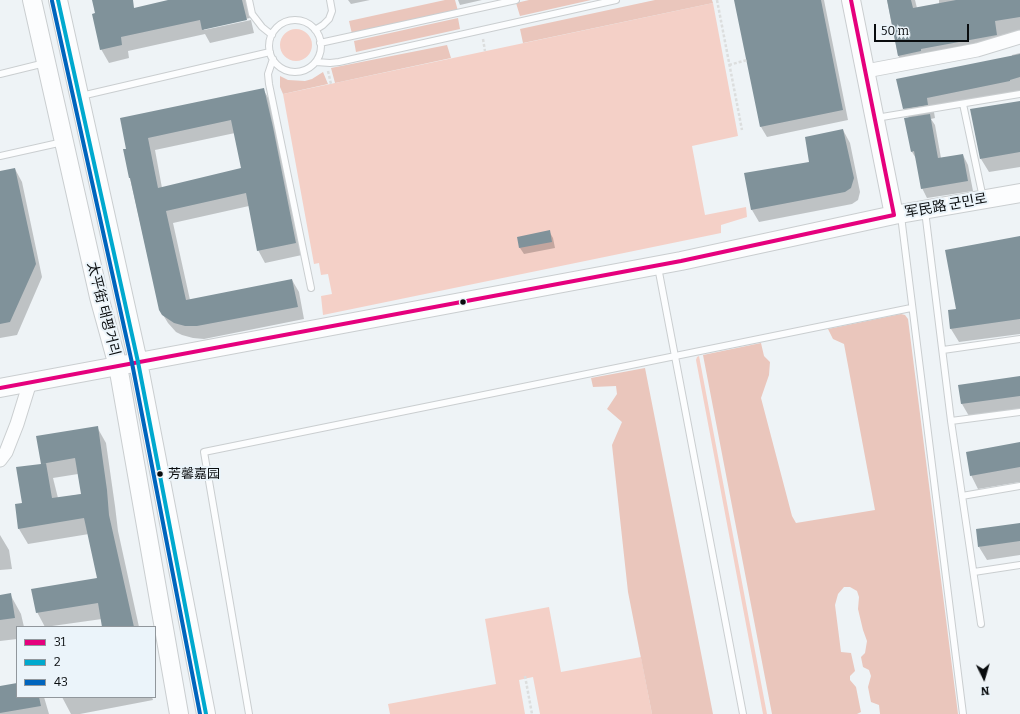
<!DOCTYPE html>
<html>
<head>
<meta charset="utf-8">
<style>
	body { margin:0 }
	#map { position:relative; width:1020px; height:714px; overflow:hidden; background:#eef3f6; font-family:Bitter,serif }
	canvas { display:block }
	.legend { position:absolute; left:16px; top:626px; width:140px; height:72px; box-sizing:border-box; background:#ebf4fa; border:1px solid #91979c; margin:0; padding:5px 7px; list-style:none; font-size:12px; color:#090c0e }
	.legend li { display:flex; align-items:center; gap:8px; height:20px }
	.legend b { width:20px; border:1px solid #91979c }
	.north { position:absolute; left:964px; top:658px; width:40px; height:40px; -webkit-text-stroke:3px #ebf4fa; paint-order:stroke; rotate:175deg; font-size:11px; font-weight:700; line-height:16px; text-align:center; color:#090c0e }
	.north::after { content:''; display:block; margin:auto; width:14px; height:18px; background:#090c0e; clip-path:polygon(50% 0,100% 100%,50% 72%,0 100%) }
	.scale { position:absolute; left:874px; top:24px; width:95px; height:18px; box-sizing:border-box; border:2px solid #090c0e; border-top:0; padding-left:5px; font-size:12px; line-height:14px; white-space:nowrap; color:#090c0e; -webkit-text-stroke:3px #ebf4fa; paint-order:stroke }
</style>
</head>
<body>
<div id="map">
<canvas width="1020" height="714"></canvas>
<ul class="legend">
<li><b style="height:5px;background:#e5007d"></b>31</li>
<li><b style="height:5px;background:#00a9ce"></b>2</li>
<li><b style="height:5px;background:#0065bd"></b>43</li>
</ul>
<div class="north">N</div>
<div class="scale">50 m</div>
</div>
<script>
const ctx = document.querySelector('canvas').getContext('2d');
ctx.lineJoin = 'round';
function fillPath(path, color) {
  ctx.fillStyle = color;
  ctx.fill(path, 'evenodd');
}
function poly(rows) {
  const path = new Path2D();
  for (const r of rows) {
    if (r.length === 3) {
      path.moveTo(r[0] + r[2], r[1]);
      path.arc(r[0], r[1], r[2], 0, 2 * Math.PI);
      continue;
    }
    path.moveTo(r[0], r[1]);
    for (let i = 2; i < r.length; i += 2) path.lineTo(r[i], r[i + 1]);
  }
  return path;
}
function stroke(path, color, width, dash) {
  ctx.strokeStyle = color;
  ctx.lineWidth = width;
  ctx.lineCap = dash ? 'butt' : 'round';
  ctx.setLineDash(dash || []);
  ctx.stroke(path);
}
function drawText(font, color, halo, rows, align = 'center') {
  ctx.font = font + ' Bitter,"Noto Sans SC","Noto Sans KR",serif';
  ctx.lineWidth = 4;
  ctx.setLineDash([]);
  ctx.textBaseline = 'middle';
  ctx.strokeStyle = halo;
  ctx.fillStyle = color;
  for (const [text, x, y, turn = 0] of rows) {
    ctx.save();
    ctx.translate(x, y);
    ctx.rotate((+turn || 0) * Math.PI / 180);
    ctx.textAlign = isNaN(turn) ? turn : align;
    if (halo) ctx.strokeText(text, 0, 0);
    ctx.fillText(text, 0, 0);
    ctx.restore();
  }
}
fillPath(poly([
	[713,3,738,136,692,146,705,215,746,207,747,217,721,225,721,233,323,315,321,296,332,294,328,274,321,275,319,263,314,264,283,94],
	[296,45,16],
	[699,356,767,714,763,714,696,360,697,357],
	[549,607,561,672,641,657,652,714,540,714,533,677,519,680,525,714,390,714,388,704,496,684,485,619]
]), '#f4d0c7');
fillPath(poly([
	[445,0,455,0,458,11,352,34,349,21],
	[529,0,591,0,520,16,516,3],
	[655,0,712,0,713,3,523,43,520,29],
	[458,18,460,29,356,52,354,41],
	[447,45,451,58,335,83,331,68],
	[323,72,328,84,283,94,280,87,280,76,288,80,305,81,312,79],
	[901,314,905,315,908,319,958,714,880,714,879,705,871,702,868,687,871,676,869,670,863,667,861,657,865,653,867,641,863,630,858,609,859,597,857,591,850,587,844,587,838,594,835,605,841,652,851,653,855,671,850,676,850,680,856,687,861,712,857,714,772,714,703,355,761,343,764,356,770,362,769,375,761,398,792,516,796,523,875,510,844,344,833,339,828,329],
	[645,368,713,714,652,714,628,592,612,445,622,422,607,409,617,394,616,386,593,387,591,378]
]), '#eac6bc');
fillPath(poly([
	[93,0,122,0,125,11,172,0,246,0,250,18,204,28,204,30,251,20,254,33,210,43,205,34,128,51,129,58,109,63,101,49],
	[348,0,370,0,351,4],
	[458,0,482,0,460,5],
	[735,0,824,0,848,120,767,137,761,127],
	[887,0,915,0,917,8,939,4,939,0,1020,0,1020,31,1002,35,1004,49,928,63,906,69,898,55],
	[1020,53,1020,92,1017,95,934,112,935,118,931,119,935,125,941,158,963,155,968,165,973,191,927,198,922,188,917,160,912,152,906,119,909,118,904,109,1012,56,1012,55],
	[263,89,270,101,302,255,265,263,258,250,249,206,173,223,190,300,292,280,299,292,304,319,204,339,193,338,182,335,176,332,168,323,160,310,130,178,128,150,121,119],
	[235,133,242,169,162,188,155,150],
	[1020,102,1020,167,989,172,981,159],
	[843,130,850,143,860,192,858,200,852,204,759,222,752,210,745,174,811,163],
	[15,169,22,182,42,277,17,335,0,338,0,172],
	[549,231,553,238,555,248,524,254,520,248,518,238],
	[1020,237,1020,334,959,342,951,329,949,311,957,310],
	[1020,377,1020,409,969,416,962,404,960,386],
	[97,427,106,443,115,506,118,531,139,627,103,627,102,619,45,627,37,612,98,579,89,534,28,544,19,529,24,504,42,464,37,437],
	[78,474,82,494,58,498,53,478],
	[1020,443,1020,482,978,489,971,475],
	[1020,524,1020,555,987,560,979,547],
	[0,535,9,550,12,569,0,570],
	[10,594,21,614,24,627,17,627,17,639,0,641,0,596],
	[17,684,17,697,44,697,49,714,0,714,0,687],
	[62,697,152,697,153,700,80,714,71,714]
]), '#0003');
fillPath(poly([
	[92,0,133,0,134,8,168,0,242,0,247,20,202,30,200,20,121,37,122,45,100,50,92,14,95,13],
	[734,0,821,0,843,110,760,127],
	[887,0,911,0,913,8,956,0,1020,0,1020,17,995,21,997,35,921,49,921,51,898,56],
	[1020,54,1020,77,1010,80,1010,81,927,98,928,105,903,109,896,79],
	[264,88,273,127,296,243,257,251,246,193,166,211,186,300,292,279,298,307,197,326,185,326,174,323,162,315,159,310,130,178,129,178,123,149,126,149,120,118],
	[231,120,241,168,158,188,148,138],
	[1020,101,1020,152,980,159,970,109],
	[930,114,938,158,963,154,968,181,921,189,914,151,911,152,904,118],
	[843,129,854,178,851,188,845,192,751,210,744,173,809,162,805,137],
	[15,168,36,264,10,322,0,324,0,171],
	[550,230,552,242,519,248,517,237],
	[1020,236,1020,319,950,329,948,310,956,309,945,250],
	[1020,376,1020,396,961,404,958,385],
	[98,426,107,490,109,515,134,627,102,627,98,603,36,613,31,589,97,578,84,518,18,529,15,504,22,503,16,467,41,464,36,436],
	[75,458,81,494,52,498,46,463,41,464],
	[1020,442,1020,467,970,476,966,452],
	[1020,523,1020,541,978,547,976,529],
	[11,593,15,618,0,620,0,595],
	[17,683,17,697,39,697,41,706,0,713,0,686]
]), '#80929a');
const lane = poly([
	[249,0,252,14,262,27,272,35],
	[295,46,26],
	[315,30,323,25,329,19,332,11,330,0],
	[320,43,516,0],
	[273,59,268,74,269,84,311,288],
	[316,62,330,63,339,62,616,0],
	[0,74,45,63],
	[81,96,270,52],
	[963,104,983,198],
	[876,118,1020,94],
	[0,156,63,142],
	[925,211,951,421,981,624],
	[901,216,963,714],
	[658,267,743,714],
	[943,350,1020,339],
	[951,421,1020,412],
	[962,496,1020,486],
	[974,572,1020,565],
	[249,714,204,452,911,308]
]);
const street = poly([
	[866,71,977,50,1020,37],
	[0,460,6,452,17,424,30,382]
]);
const secondary = poly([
	[32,0,99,297,118,366,179,714],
	[58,0,138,362,206,714],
	[851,0,894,215],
	[0,388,681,261,894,215,1020,193]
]);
stroke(lane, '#caced0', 8);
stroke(street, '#caced0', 15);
stroke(secondary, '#caced0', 20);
stroke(poly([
	[717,0,742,130],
	[483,39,485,51],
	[729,65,747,60],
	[328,71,331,84],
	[525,676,532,714]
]), '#dcdede', 2.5, [3, 2]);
stroke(lane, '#fcfdfe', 6);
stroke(street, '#fcfdfe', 13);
stroke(secondary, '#fcfdfe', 18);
stroke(poly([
	[851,0,894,215],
	[0,388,681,261,894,215]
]), '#e5007d', 4);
stroke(poly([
	[58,0,138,362,206,714]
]), '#00a9ce', 4);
stroke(poly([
	[52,1,132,363,200,714]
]), '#0065bd', 4);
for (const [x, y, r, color] of [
	[463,302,3.5,"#090c0e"],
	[160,474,3.5,"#090c0e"]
]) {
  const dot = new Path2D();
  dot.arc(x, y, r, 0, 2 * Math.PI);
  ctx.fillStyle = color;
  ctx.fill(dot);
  stroke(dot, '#ebf4fa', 1.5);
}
drawText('13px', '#090c0e', '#ebf4fa', [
	["芳馨嘉园",168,474]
], 'left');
drawText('14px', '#090c0e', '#ebf4fa', [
	["军民路 군민로",946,206,-10],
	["太平街 태평거리",103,309,76]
]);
</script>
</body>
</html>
